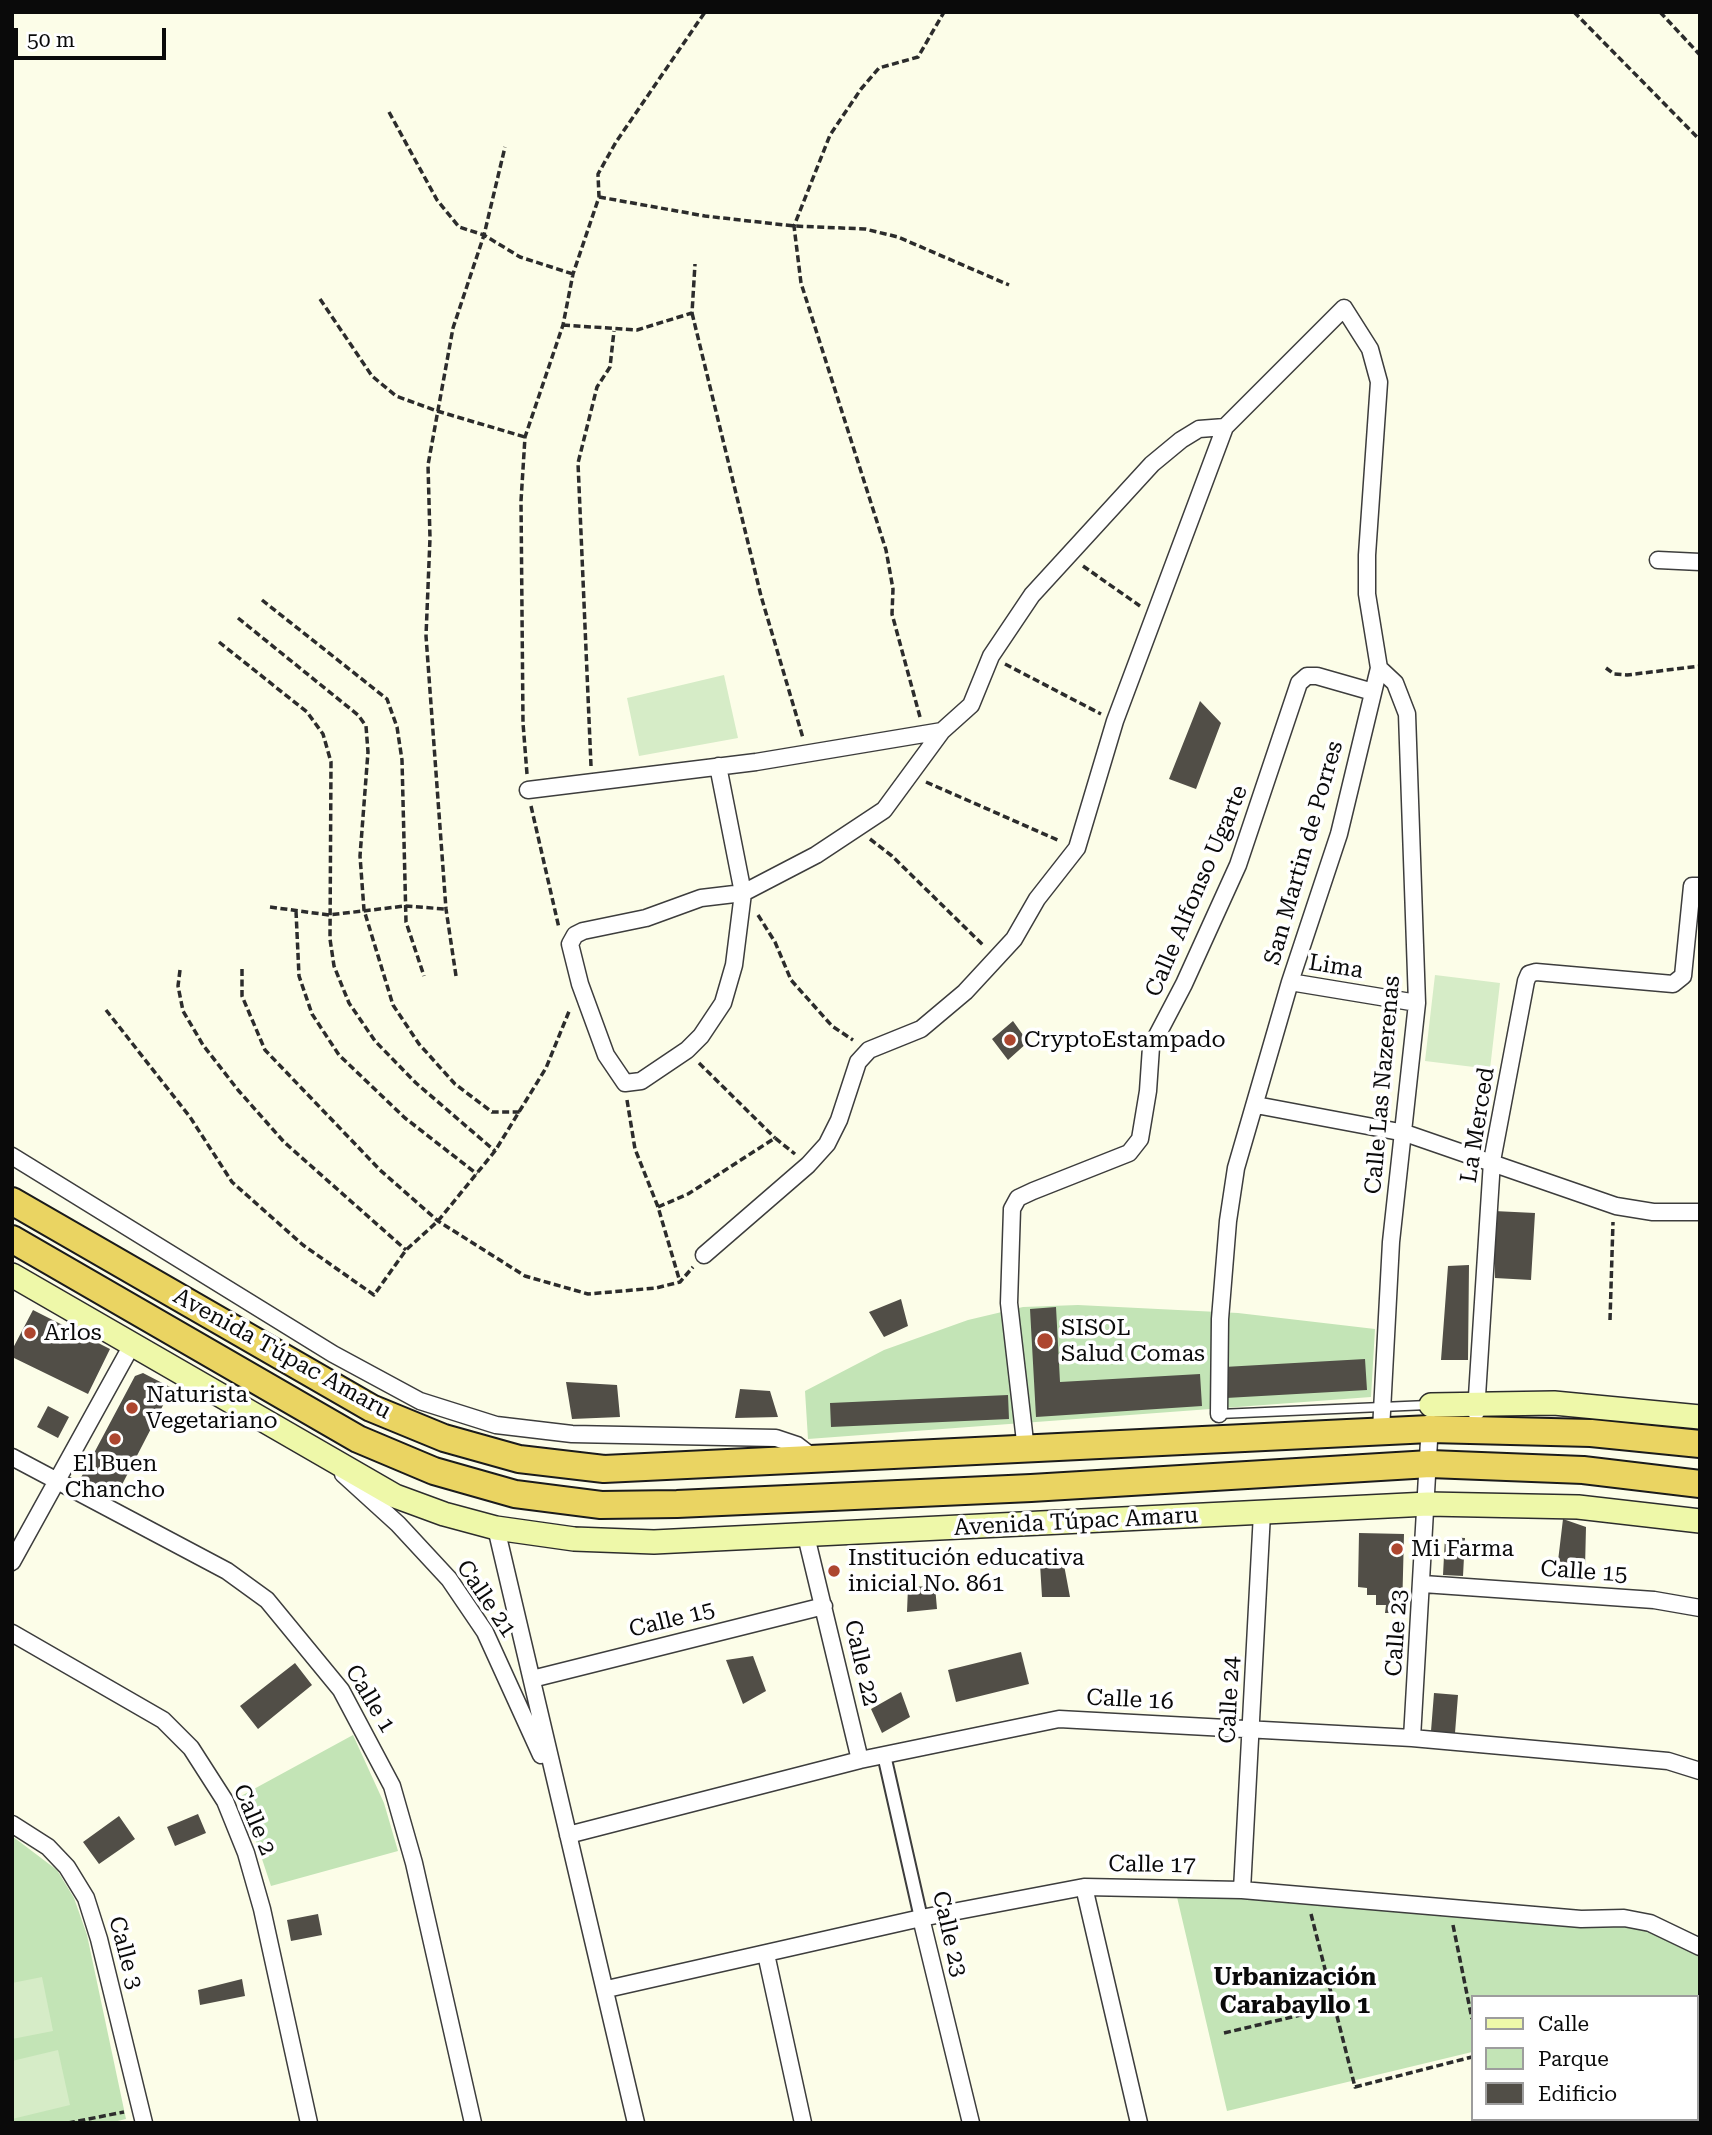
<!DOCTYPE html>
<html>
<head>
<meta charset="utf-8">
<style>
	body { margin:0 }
	#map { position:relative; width:1712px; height:2135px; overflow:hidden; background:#fcfde8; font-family:"Roboto Serif",serif }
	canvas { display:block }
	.frame { position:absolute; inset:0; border:14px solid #0a0a0a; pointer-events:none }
	.legend { position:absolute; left:1471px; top:1995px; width:228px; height:126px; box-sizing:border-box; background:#fff; border:2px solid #9d9d9d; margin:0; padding:9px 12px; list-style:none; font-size:21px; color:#0a0a0a }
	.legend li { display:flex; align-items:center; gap:14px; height:35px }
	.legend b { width:35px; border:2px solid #9d9d9d }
	.scale { position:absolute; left:14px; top:28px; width:152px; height:32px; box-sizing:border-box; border:4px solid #0a0a0a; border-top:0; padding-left:9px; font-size:21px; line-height:24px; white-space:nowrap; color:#0a0a0a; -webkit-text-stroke:5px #fff; paint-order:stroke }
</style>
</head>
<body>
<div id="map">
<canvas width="1712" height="2135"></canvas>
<div class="frame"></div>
<ul class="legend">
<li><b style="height:9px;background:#eef8a9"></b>Calle</li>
<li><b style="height:19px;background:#c3e4b6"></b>Parque</li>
<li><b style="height:19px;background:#514e47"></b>Edificio</li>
</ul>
<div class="scale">50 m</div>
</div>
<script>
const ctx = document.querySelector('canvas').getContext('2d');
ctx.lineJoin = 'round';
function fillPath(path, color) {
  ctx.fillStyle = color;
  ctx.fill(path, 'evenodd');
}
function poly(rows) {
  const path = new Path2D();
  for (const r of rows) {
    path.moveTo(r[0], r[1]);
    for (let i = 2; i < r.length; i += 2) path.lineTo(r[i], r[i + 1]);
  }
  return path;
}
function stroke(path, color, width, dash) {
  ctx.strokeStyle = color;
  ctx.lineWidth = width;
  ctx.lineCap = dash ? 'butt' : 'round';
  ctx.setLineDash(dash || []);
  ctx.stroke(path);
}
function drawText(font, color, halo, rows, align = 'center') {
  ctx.font = font + ' "Roboto Serif",serif';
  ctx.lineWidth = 7;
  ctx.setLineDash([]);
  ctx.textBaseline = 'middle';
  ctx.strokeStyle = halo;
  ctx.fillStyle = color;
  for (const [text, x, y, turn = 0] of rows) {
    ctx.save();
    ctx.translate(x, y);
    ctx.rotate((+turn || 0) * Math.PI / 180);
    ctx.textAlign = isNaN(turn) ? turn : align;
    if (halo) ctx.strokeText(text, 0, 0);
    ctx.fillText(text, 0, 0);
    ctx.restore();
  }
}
fillPath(poly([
	[1078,1305,1238,1313,1375,1329,1371,1397,808,1439,805,1391,884,1350,968,1320,1023,1307],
	[353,1735,384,1803,398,1851,271,1886,241,1796],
	[12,1836,57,1870,74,1898,87,1935,126,2119,109,2123,12,2123],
	[1239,1896,1305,1904,1623,1924,1647,1929,1700,1955,1700,2085,1696,2086,1696,1997,1472,1997,1472,2052,1227,2111,1177,1897]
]), '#c3e4b6');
fillPath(poly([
	[724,675,738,738,639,756,627,698],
	[1435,975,1500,983,1490,1069,1425,1061],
	[42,1977,53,2031,12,2039,12,1983],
	[58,2050,70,2105,12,2119,12,2061]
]), '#d6ecc7');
fillPath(poly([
	[1200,701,1221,723,1196,789,1169,779],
	[1013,1021,1028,1042,1008,1060,992,1039],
	[1494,1211,1535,1213,1531,1280,1495,1278],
	[1469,1265,1468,1360,1441,1360,1448,1266],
	[901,1299,908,1326,884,1337,869,1312],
	[1056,1307,1060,1382,1200,1374,1202,1406,1036,1417,1030,1309],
	[33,1310,110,1349,88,1394,12,1357,12,1350],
	[1365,1359,1367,1390,1226,1398,1224,1367],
	[143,1373,172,1388,112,1504,77,1485,135,1376],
	[566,1382,617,1385,620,1417,572,1419],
	[740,1389,770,1391,778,1417,735,1418],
	[1008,1395,1009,1419,831,1427,830,1403],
	[48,1406,69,1417,58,1438,37,1427],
	[1563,1519,1586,1527,1585,1568,1558,1561],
	[1359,1533,1404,1534,1402,1613,1385,1613,1386,1605,1376,1605,1376,1595,1367,1595,1367,1588,1358,1587],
	[1445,1537,1465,1538,1463,1576,1443,1575],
	[1040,1564,1064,1565,1070,1597,1042,1597],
	[935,1586,937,1609,907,1612,908,1587],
	[1021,1652,1029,1684,956,1702,948,1670],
	[753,1656,766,1691,743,1704,726,1660],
	[295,1663,312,1685,258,1729,240,1706],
	[901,1692,910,1717,882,1733,871,1709],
	[1434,1693,1458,1695,1455,1733,1431,1731],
	[198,1814,206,1833,175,1846,167,1827],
	[119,1816,135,1839,99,1864,83,1842],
	[318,1914,322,1935,291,1941,287,1920],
	[242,1979,245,1996,200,2005,198,1990]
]), '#514e47');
const service = poly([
	[1219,1414,1428,1405]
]);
const pedestrian = poly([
	[884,1755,921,1918]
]);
const minor = poly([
	[1658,560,1700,562],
	[1379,668,1395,683,1407,714,1417,1003,1391,1242,1381,1430],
	[718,766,743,893,734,965,723,1003,701,1036,687,1050,641,1081,625,1083,606,1055,580,984,570,944,575,935,583,931,646,918,701,898,743,893,816,855,884,810,942,731,971,705,991,656,1032,595,1152,464,1181,440,1199,429,1225,427],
	[528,790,756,762,942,731],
	[1290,982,1417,1003],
	[1256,1105,1405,1133,1616,1206,1653,1212,1700,1212],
	[12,1156,333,1354,420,1401,496,1425,572,1434,776,1438,797,1445,814,1458],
	[704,1255,808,1165,827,1144,839,1120,858,1062,869,1050,921,1029,965,992,1014,939,1037,899,1077,848,1115,721,1225,427,1344,308,1370,349,1379,382,1367,555,1367,594,1379,668,1339,834,1290,982,1236,1168,1228,1221,1220,1319,1219,1414],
	[1476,1412,1492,1161,1526,981,1529,974,1536,972,1673,984,1683,976,1692,886,1700,886],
	[1026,1450,1009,1303,1012,1209,1018,1198,1033,1191,1129,1153,1140,1139,1148,1091,1151,1047,1184,984,1238,865,1299,683,1307,676,1317,676,1373,692],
	[12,1457,227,1571,267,1600,341,1690,392,1786,414,1863,473,2123],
	[343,1474,398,1524,449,1579,485,1632,541,1755],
	[496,1528,636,2123],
	[806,1536,860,1760],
	[12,1562,133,1343],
	[1423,1584,1654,1600,1700,1608],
	[12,1633,163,1720,191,1748,225,1801,246,1853,262,1909,309,2123],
	[532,1679,824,1606],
	[1412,1738,1430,1423],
	[12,1824,48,1847,67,1867,86,1898,99,1939,144,2123],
	[568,1835,860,1760,1059,1719,1412,1738,1668,1761,1700,1771],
	[1084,1887,1139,2123],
	[1242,1890,1262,1513],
	[921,1918,971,2123],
	[766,1954,803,2123],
	[607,1989,921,1918,1084,1887,1242,1890,1581,1919,1624,1918,1650,1923,1700,1947],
	[1696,2093,1700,2093],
	[1568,2123,1583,2119]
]);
const secondary = poly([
	[12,1275,395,1496,444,1514,496,1528,574,1539,654,1542,1428,1504,1578,1507,1700,1521],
	[1431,1405,1554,1403,1700,1417]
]);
const trunk = poly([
	[12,1201,371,1408,444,1438,519,1459,604,1469,1430,1429,1591,1433,1700,1444],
	[12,1239,358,1439,434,1471,515,1494,601,1505,677,1504,1031,1488,1430,1464,1583,1470,1700,1484]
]);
stroke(service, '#3d3d3d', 11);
stroke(pedestrian, '#3d3d3d', 16);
stroke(minor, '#3d3d3d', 19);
stroke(secondary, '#2c2c2c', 26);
stroke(trunk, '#1b1b1b', 30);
stroke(poly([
	[1574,12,1700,140],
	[1660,12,1700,55],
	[389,112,437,200,459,227,484,235,520,257,573,274],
	[599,197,705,216,794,226,865,229,898,237,1009,285],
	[320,299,372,376,396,396,437,411,525,437],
	[692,313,761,596,803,738],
	[563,325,637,330,692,313,695,264],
	[1083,566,1140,606],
	[262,600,387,699,397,727,402,760,406,922,424,976],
	[238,618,358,715,366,726,368,752,360,856,364,910,393,1005,419,1044,455,1084,492,1112,522,1112],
	[219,642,307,712,323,734,331,762,330,939,334,966,349,1003,375,1041,416,1083,495,1151],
	[1005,664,1101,714],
	[1606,668,1614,674,1627,675,1700,666],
	[920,717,892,614,893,589,886,550,801,283,794,226,830,135,861,89,879,68,918,57,944,12],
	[591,766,578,463,597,387,610,367,614,331],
	[527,774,523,723,521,501,525,437,563,325,573,274,599,197,598,174,616,142,705,12],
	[926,782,1060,841],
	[531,806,559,928],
	[870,839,892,856,984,946],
	[270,907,329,915,405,906,445,909],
	[296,911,299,976,312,1014,339,1055,405,1118,477,1174],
	[758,915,775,942,791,980,832,1026,853,1040],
	[242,969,242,996,265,1050,380,1170,438,1221,525,1276,588,1294,656,1288,680,1282,693,1267],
	[180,970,178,986,183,1011,203,1045,238,1090,284,1142,406,1250],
	[456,976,446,909,426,636,430,538,428,465,453,328,484,235,505,147],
	[106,1010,190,1117,232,1182,303,1245,374,1295,406,1250,438,1221,495,1151,546,1068,570,1009],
	[699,1063,775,1138],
	[627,1100,635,1149,658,1207,680,1282],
	[658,1207,688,1194,775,1138,795,1154],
	[1610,1320,1613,1222],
	[1311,1914,1355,2087,1472,2057],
	[1453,1925,1472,2019],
	[1224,2033,1335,2007],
	[1493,2119,1494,2123],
	[68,2123,124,2112]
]), '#2c2c2c', 3.5, [7, 3.5]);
stroke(service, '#fff', 8);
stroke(pedestrian, '#fff', 12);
stroke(minor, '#fff', 16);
stroke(secondary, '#eef8a9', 23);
stroke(trunk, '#ead462', 26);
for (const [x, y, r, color] of [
	[1010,1040,7,"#ad462f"],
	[30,1333,7,"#ad462f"],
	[1045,1341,9,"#ad462f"],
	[132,1408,7,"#ad462f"],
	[115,1439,7,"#ad462f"],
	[1397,1549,7,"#ad462f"],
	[834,1571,7,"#ad462f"]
]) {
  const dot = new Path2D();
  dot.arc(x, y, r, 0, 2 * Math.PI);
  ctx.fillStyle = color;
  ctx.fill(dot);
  stroke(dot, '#fff', 2.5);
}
drawText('23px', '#0a0a0a', '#fff', [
	["San Martin de Porres",1304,853,-74],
	["Calle Alfonso Ugarte",1197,891,-67],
	["Lima",1336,967,9],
	["Calle Las Nazerenas",1383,1085,-85],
	["La Merced",1478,1125,-81],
	["Avenida Túpac Amaru",282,1354,29],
	["Avenida Túpac Amaru",1076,1522,-3],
	["Calle 15",1584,1572,4],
	["Calle 21",486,1599,56],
	["Calle 15",672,1620,-14],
	["Calle 23",1397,1633,-86],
	["Calle 22",861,1663,77],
	["Calle 1",370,1699,59],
	["Calle 16",1130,1700,3],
	["Calle 24",1230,1700,-87],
	["Calle 2",254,1820,67],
	["Calle 17",1152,1865,1],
	["Calle 23",949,1934,77],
	["Calle 3",125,1953,75]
]);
drawText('23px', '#0a0a0a', '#fff', [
	["CryptoEstampado",1024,1040],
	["SISOL",1061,1328],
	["Salud Comas",1061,1354],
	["Arlos",44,1333],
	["Naturista",146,1395],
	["Vegetariano",146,1421],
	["El Buen",115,1464,"center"],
	["Chancho",115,1490,"center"],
	["Mi Farma",1411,1549],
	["Institución educativa",848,1558],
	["inicial No. 861",848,1584]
], 'left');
drawText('bold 24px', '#0a0a0a', '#fff', [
	["Urbanización",1295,1978],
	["Carabayllo 1",1295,2006]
]);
</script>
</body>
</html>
